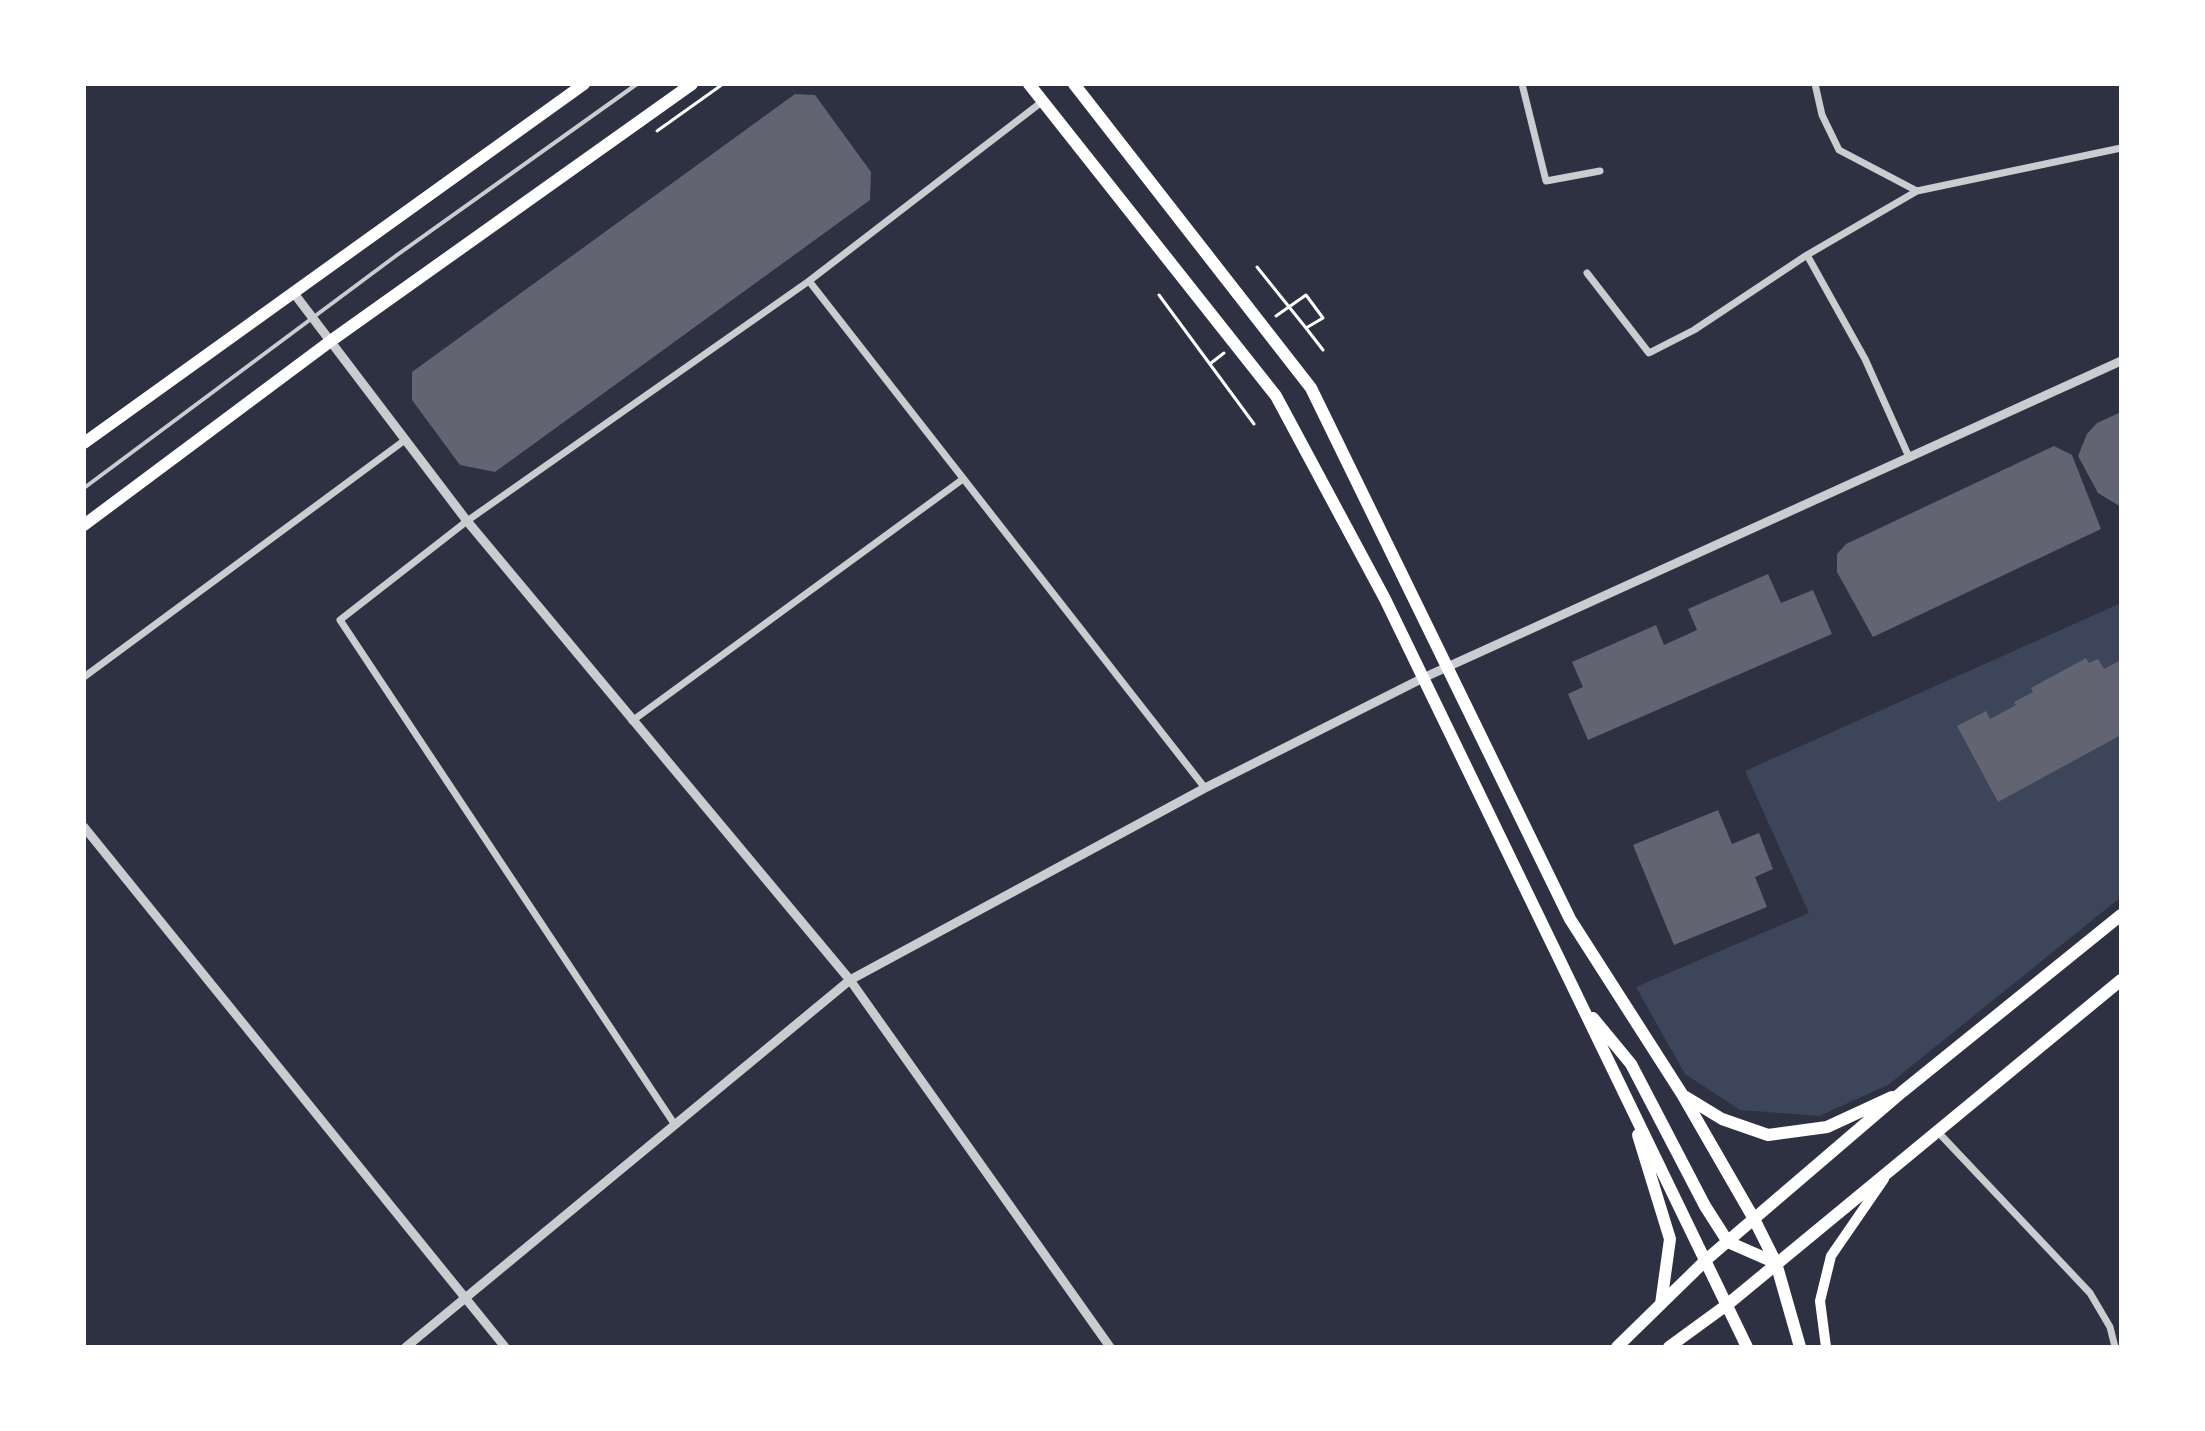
<!DOCTYPE html>
<html>
<head>
<meta charset="utf-8">
<style>
	body { margin:0 }
	#map { position:relative; width:2205px; height:1431px; overflow:hidden; background:#2d3142; font-family:"DM Sans",sans-serif }
	canvas { display:block }
	.frame { position:absolute; inset:0; border:86px solid #fff; pointer-events:none }
</style>
</head>
<body>
<div id="map">
<canvas width="2205" height="1431"></canvas>
<div class="frame"></div>
</div>
<script>
const ctx = document.querySelector('canvas').getContext('2d');
ctx.lineJoin = 'round';
function fillPath(path, color) {
  ctx.fillStyle = color;
  ctx.fill(path, 'evenodd');
}
function poly(rows) {
  const path = new Path2D();
  for (const r of rows) {
    path.moveTo(r[0], r[1]);
    for (let i = 2; i < r.length; i += 2) path.lineTo(r[i], r[i + 1]);
  }
  return path;
}
function stroke(path, color, width, dash) {
  ctx.strokeStyle = color;
  ctx.lineWidth = width;
  ctx.lineCap = dash ? 'butt' : 'round';
  ctx.setLineDash(dash || []);
  ctx.stroke(path);
}
fillPath(poly([
	[2121,603,2121,897,1888,1085,1819,1116,1740,1110,1685,1074,1636,987,1809,913,1745,771]
]), '#3c4559');
fillPath(poly([
	[795,94,815,95,871,172,870,200,495,472,460,465,412,400,412,372],
	[2121,412,2121,507,2098,493,2078,456,2087,434,2097,423],
	[2054,446,2072,455,2101,529,1873,637,1837,572,1837,554,1846,544],
	[1768,574,1781,603,1813,590,1832,634,1588,740,1568,694,1583,687,1572,662,1656,625,1664,645,1697,630,1688,609],
	[2086,658,2089,663,2098,659,2104,669,2121,660,2121,735,1998,802,1957,726,1986,711,1990,719,2016,705,2014,702,2033,692,2031,688],
	[1718,810,1732,844,1759,833,1773,869,1755,877,1767,907,1674,945,1633,845]
]), '#626471');
stroke(poly([
	[657,131,723,84],
	[1257,267,1306,328],
	[1159,295,1254,424],
	[1276,316,1306,295,1323,318,1306,328,1323,350],
	[1211,363,1224,353]
]), '#fff', 3);
stroke(poly([
	[84,488,397,255,637,84]
]), '#caccd0', 4);
stroke(poly([
	[1522,84,1546,181,1600,171],
	[1815,84,1822,115,1839,150,1917,191,2121,148],
	[1807,255,1865,359,1909,457],
	[1587,273,1649,353,1694,330,1807,255,1917,191],
	[809,281,1205,788],
	[84,677,405,440],
	[632,721,963,479],
	[675,1125,340,620,467,521,809,281,1043,101],
	[1937,1131,2090,1293,2110,1327,2115,1347]
]), '#caccd0', 7);
stroke(poly([
	[293,292,467,521,850,980,1110,1347],
	[84,827,505,1347],
	[406,1347,850,980,1205,788,1423,678,2121,361]
]), '#caccd0', 9);
stroke(poly([
	[1826,1347,1820,1301,1831,1256,1884,1179]
]), '#fff', 10);
stroke(poly([
	[1029,84,1276,396,1385,599,1747,1347],
	[1074,84,1311,388,1570,919,1682,1094,1754,1219,1776,1263,1800,1347],
	[84,443,584,84],
	[84,525,332,340,692,84],
	[1593,1018,1631,1064,1705,1206,1728,1242,1776,1263],
	[1686,1097,1722,1119,1768,1135,1827,1127,1892,1097],
	[1638,1135,1670,1239,1661,1304],
	[1617,1347,1707,1259,1902,1092,2121,915],
	[1669,1347,1728,1304,2121,980]
]), '#fff', 12);
</script>
</body>
</html>
